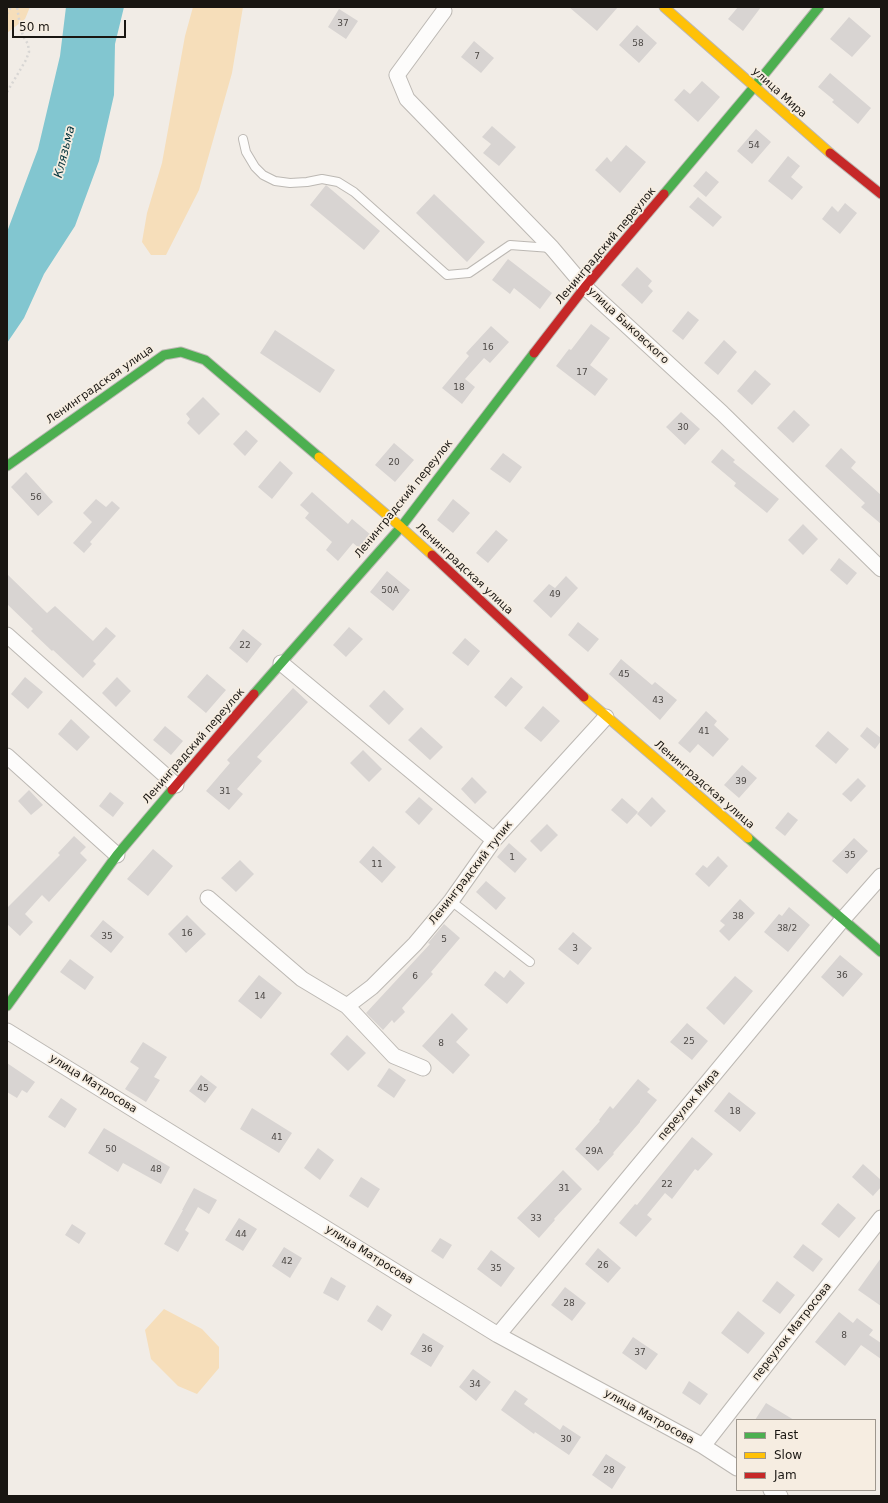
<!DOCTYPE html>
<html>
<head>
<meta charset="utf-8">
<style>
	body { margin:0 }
	#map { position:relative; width:888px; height:1503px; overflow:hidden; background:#f1ece6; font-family:"DejaVu Sans",sans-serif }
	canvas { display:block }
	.frame { position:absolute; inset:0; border:8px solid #191612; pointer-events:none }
	.legend { position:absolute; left:736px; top:1419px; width:140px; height:72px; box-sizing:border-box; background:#f6ede1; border:1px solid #9e978e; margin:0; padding:5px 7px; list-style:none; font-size:12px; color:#191612 }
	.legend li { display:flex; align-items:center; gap:8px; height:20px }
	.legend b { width:20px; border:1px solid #9e978e }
	.scale { position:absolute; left:12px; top:20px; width:114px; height:18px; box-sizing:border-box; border:2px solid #191612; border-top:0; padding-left:5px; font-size:12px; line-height:14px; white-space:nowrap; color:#191612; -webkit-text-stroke:3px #f6ede1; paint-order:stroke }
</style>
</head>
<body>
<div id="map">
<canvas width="888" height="1503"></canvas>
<div class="frame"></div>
<ul class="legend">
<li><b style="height:5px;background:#4caf50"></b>Fast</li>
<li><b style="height:5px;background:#ffc107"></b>Slow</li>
<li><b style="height:5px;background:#c62828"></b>Jam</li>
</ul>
<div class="scale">50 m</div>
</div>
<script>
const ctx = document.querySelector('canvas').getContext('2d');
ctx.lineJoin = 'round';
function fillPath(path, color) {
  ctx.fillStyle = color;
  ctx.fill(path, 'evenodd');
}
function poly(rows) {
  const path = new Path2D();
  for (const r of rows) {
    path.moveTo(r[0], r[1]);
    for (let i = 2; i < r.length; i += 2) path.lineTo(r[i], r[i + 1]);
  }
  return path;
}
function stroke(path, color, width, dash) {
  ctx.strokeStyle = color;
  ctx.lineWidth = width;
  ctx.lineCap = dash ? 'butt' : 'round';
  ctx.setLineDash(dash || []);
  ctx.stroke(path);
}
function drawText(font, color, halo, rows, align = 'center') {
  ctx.font = font + ' "DejaVu Sans",sans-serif';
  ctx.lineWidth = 3.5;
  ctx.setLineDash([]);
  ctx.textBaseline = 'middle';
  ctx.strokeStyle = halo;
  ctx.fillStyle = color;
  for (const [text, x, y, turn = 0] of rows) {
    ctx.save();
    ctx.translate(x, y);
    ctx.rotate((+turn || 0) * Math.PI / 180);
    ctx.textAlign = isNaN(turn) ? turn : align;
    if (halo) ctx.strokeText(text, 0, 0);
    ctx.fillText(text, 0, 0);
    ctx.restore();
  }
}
fillPath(poly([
	[7,7,30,7,25,19,7,33],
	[193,7,243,7,232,73,199,190,166,255,151,255,142,242,147,213,162,163,185,36],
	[164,1309,202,1329,219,1347,219,1368,197,1394,178,1386,151,1359,145,1330]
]), '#f6deba');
fillPath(poly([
	[66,7,124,7,115,44,114,95,99,161,75,226,44,274,24,318,7,343,7,232,38,149,60,56]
]), '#82c6d0');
fillPath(poly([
	[569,7,618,7,597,31],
	[738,7,761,7,743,31,728,19],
	[339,9,358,21,346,39,328,27],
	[849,17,871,36,852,57,830,39],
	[637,25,657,43,639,63,619,45],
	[474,41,494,58,481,73,461,57],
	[830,73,871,108,858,124,832,102,834,100,818,87],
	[702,81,720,97,698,122,674,100,684,89,690,94],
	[492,126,516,147,499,166,483,153,491,144,482,137],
	[756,129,771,142,752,164,737,151],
	[626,145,646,162,620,193,595,170,607,157,611,162],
	[788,156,800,166,791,177,803,187,792,200,768,181],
	[706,171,719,182,706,197,693,186],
	[326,185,380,231,364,250,310,205],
	[434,194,485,242,467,262,416,213],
	[698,197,722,217,713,227,689,207],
	[845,203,857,213,840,234,822,219,832,206,838,212],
	[508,259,552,293,540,309,514,288,510,294,492,280],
	[637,267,652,281,648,286,653,291,642,304,621,285],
	[688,311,699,320,683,340,672,331],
	[591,324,610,338,590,365,608,379,595,396,556,366,569,349,571,350],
	[491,326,509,342,490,363,484,358,465,379,475,387,462,404,442,388,469,356,466,353],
	[275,330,335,370,320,393,260,353],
	[724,340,737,352,718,375,704,363],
	[755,370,771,384,752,405,737,391],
	[203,397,220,414,199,435,187,423,190,419,186,414],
	[794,410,810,425,793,443,777,428],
	[681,412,700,429,685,445,666,427],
	[246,430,258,441,245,456,233,444],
	[394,443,414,460,395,482,375,465],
	[841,448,856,462,851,468,881,495,881,524,861,507,865,503,825,466],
	[722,449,735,460,733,462,779,499,767,513,734,486,736,483,711,462],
	[503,453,522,467,510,483,490,469],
	[280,461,293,473,272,499,258,487],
	[26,472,53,502,38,516,11,487],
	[312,492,348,524,352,519,371,535,359,548,353,543,338,561,326,550,332,542,305,518,309,513,300,505],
	[96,499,106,507,112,501,120,508,90,542,92,544,84,553,73,543,92,522,83,513],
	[453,499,470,513,453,533,437,520],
	[803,524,818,539,803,555,788,540],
	[496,530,508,540,488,563,476,553],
	[839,558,857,573,847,585,830,570],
	[387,571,410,590,393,611,370,592],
	[7,574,47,613,55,606,93,641,106,627,116,636,93,661,96,664,83,678,53,650,52,651,31,631,33,629,7,604],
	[566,576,578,588,551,618,533,601,549,584,555,588],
	[578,622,599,639,588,652,568,635],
	[349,627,363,639,346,657,333,645],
	[243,629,262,644,247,663,229,648],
	[465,638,480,651,468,666,452,653],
	[621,659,652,685,655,682,677,700,660,720,609,674],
	[207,674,226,690,206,713,187,697],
	[25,677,43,692,28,709,11,694],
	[117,677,131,691,116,707,102,693],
	[511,677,523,687,506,707,494,697],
	[293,688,308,702,257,757,262,761,237,789,243,794,229,810,206,791,230,763,227,760],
	[384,690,404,709,389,725,369,706],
	[543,706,560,721,541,742,524,728],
	[706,711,717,721,714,725,729,739,713,757,698,744,690,753,678,743],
	[71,719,90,737,77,751,58,734],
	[165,726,183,741,171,755,153,740],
	[421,727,443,747,430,760,408,740],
	[867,727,881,738,881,741,875,749,860,736],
	[828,731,849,749,836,764,815,746],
	[363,750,382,769,369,782,350,763],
	[742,765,757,778,739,798,724,785],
	[472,777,487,792,475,804,461,789],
	[858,778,866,786,851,802,842,794],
	[29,790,43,805,31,815,18,801],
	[110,792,124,803,113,817,99,806],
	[419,797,433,809,419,825,405,812],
	[652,797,666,811,651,827,637,814],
	[622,798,638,812,627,824,611,810],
	[788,812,798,820,785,836,775,828],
	[547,824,558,835,541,852,530,841],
	[74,836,86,847,80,853,87,860,49,902,42,895,25,914,33,922,20,936,7,924,7,908,60,855,58,853],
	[854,838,868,851,847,874,832,861],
	[509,843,527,859,515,873,497,857],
	[373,846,396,867,382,883,359,862],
	[153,849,173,866,148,896,127,879],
	[718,856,728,866,709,887,695,874,703,865,707,868],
	[240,860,254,874,236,892,221,878],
	[486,881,506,898,496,910,476,892],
	[740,899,755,913,729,941,719,931,725,925,720,921],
	[789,907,810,925,788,952,764,932,779,914,782,916],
	[187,915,206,934,186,953,168,934],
	[103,920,124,937,111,953,90,936],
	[444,924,460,938,431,972,433,974,402,1008,405,1012,394,1023,392,1020,383,1030,366,1013,430,944,428,943],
	[573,932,592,948,578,965,558,949],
	[840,955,863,974,843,997,821,977],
	[70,959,94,977,85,990,60,972],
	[510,970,525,983,507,1004,484,985,495,971,504,978],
	[259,975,282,993,261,1019,238,1001],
	[735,976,753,991,724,1025,706,1008],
	[452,1013,468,1029,456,1042,470,1055,453,1074,422,1046],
	[687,1023,708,1041,692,1060,670,1042],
	[347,1035,366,1053,348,1071,330,1054],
	[143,1042,167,1057,154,1077,160,1080,146,1102,125,1089,139,1068,130,1062],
	[7,1063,35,1082,27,1093,22,1090,17,1098,7,1092],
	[389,1068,406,1080,394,1098,377,1086],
	[201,1075,217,1087,205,1103,189,1091],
	[638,1079,650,1089,647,1092,657,1100,640,1121,640,1122,613,1153,614,1154,598,1171,575,1149,600,1121,599,1120,610,1106,613,1109],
	[729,1092,756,1113,740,1132,714,1111],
	[61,1098,77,1109,65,1128,48,1117],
	[252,1108,292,1133,279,1153,240,1129],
	[104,1128,170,1167,161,1184,123,1163,118,1172,88,1153],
	[692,1137,713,1154,698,1171,695,1169,672,1199,665,1193,647,1215,652,1219,636,1237,619,1223,635,1204,637,1205],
	[318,1148,334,1160,320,1180,304,1168],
	[863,1164,881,1180,881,1187,873,1196,852,1177],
	[563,1170,582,1189,554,1219,555,1220,539,1238,517,1218],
	[361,1177,380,1189,368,1208,349,1196],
	[194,1188,217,1200,209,1214,198,1207,185,1230,189,1233,178,1252,164,1244,183,1210,182,1210],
	[838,1203,856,1218,839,1238,821,1224],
	[239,1218,257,1229,243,1251,225,1240],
	[72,1224,86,1233,79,1244,65,1235],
	[440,1238,452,1245,443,1259,431,1251],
	[803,1244,823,1259,813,1272,793,1257],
	[284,1247,302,1258,290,1278,272,1266],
	[598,1248,621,1268,608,1283,585,1264],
	[491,1250,515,1268,501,1287,477,1269],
	[881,1258,881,1306,858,1290],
	[331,1277,346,1286,338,1301,323,1293],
	[777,1281,795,1295,780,1314,762,1301],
	[565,1287,586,1303,572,1321,551,1305],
	[377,1305,392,1315,382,1331,367,1321],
	[738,1311,765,1333,748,1354,721,1333],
	[839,1312,853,1323,857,1318,873,1330,869,1335,881,1343,881,1359,861,1345,845,1366,815,1342],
	[423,1333,444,1346,431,1367,410,1354],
	[633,1337,658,1354,646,1370,622,1353],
	[473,1369,491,1382,476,1401,459,1387],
	[689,1381,708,1394,700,1405,682,1393],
	[515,1390,528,1399,524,1404,560,1430,563,1425,581,1437,569,1455,535,1432,534,1434,501,1410],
	[766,1403,794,1420,755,1420],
	[606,1454,626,1467,612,1489,592,1475]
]), '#d8d4d2');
const lane = poly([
	[243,139,246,152,255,167,263,175,275,181,290,183,307,182,322,179,338,182,354,192,447,275,469,273,510,245,551,248],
	[451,901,530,962]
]);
const street = poly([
	[444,11,397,75,407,99,552,248,585,287,722,413,881,569],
	[7,635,176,785],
	[281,663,494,840],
	[7,756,117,855],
	[208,898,302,979,347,1006,394,1056,423,1068],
	[347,1006,372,987,415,944,451,901,494,840,606,717],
	[7,1031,498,1335,703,1446,737,1468],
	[498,1335,843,919,881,876],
	[703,1446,881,1218],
	[771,1490,780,1496]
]);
const fast = poly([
	[664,194,754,87,819,7],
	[7,466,164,355,181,352,205,360,319,457],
	[254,694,401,527,534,353],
	[748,838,881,952],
	[7,1006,117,855,172,790]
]);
const slow = poly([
	[664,7,830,153],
	[319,457,401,527,432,555],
	[584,697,748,838]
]);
const jam = poly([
	[830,153,881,194],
	[534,353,585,287,664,194],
	[432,555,584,697],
	[172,790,254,694]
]);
stroke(lane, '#bcb8b3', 10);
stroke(street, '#bcb8b3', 17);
stroke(fast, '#bcb8b3', 11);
stroke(slow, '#bcb8b3', 11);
stroke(jam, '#bcb8b3', 11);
stroke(poly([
	[7,14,11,7],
	[7,92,26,60,29,52,28,44,23,36,20,25,17,7]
]), '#d8d6d4', 2.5, [2, 3]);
stroke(lane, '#fdfcfb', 8);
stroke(street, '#fdfcfb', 15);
stroke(fast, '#4caf50', 9);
stroke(slow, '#ffc107', 9);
stroke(jam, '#c62828', 9);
drawText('9px', '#4c4845', null, [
	["37",343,24],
	["58",638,44],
	["7",477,57],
	["54",754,146],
	["16",488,348],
	["17",582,373],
	["18",459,388],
	["30",683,428],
	["20",394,463],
	["56",36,498],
	["50А",390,591],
	["49",555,595],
	["22",245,646],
	["45",624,675],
	["43",658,701],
	["41",704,732],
	["39",741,782],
	["31",225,792],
	["35",850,856],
	["1",512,858],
	["11",377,865],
	["38",738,917],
	["38/2",787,929],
	["16",187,934],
	["35",107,937],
	["5",444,940],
	["3",575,949],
	["36",842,976],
	["6",415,977],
	["14",260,997],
	["25",689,1042],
	["8",441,1044],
	["45",203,1089],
	["18",735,1112],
	["41",277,1138],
	["50",111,1150],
	["29А",594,1152],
	["48",156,1170],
	["22",667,1185],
	["31",564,1189],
	["33",536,1219],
	["44",241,1235],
	["42",287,1262],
	["26",603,1266],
	["35",496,1269],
	["28",569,1304],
	["8",844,1336],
	["36",427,1350],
	["37",640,1353],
	["34",475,1385],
	["30",566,1440],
	["28",609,1471]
]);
drawText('11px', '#191612', '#f6ede1', [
	["улица Мира",779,93,42],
	["Ленинградский переулок",606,246,-50],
	["улица Быковского",628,326,43],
	["Ленинградская улица",100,385,-35],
	["Ленинградский переулок",404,499,-51],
	["Ленинградская улица",464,569,43],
	["Ленинградский переулок",194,746,-49],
	["Ленинградская улица",704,785,41],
	["Ленинградский тупик",471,873,-52],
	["улица Матросова",93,1084,32],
	["переулок Мира",689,1105,-50],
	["улица Матросова",369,1255,32],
	["переулок Матросова",792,1332,-52],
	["улица Матросова",649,1417,29]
]);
drawText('italic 12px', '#06363e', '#f6ede1', [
	["Клязьма",65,152,-76]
]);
</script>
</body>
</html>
